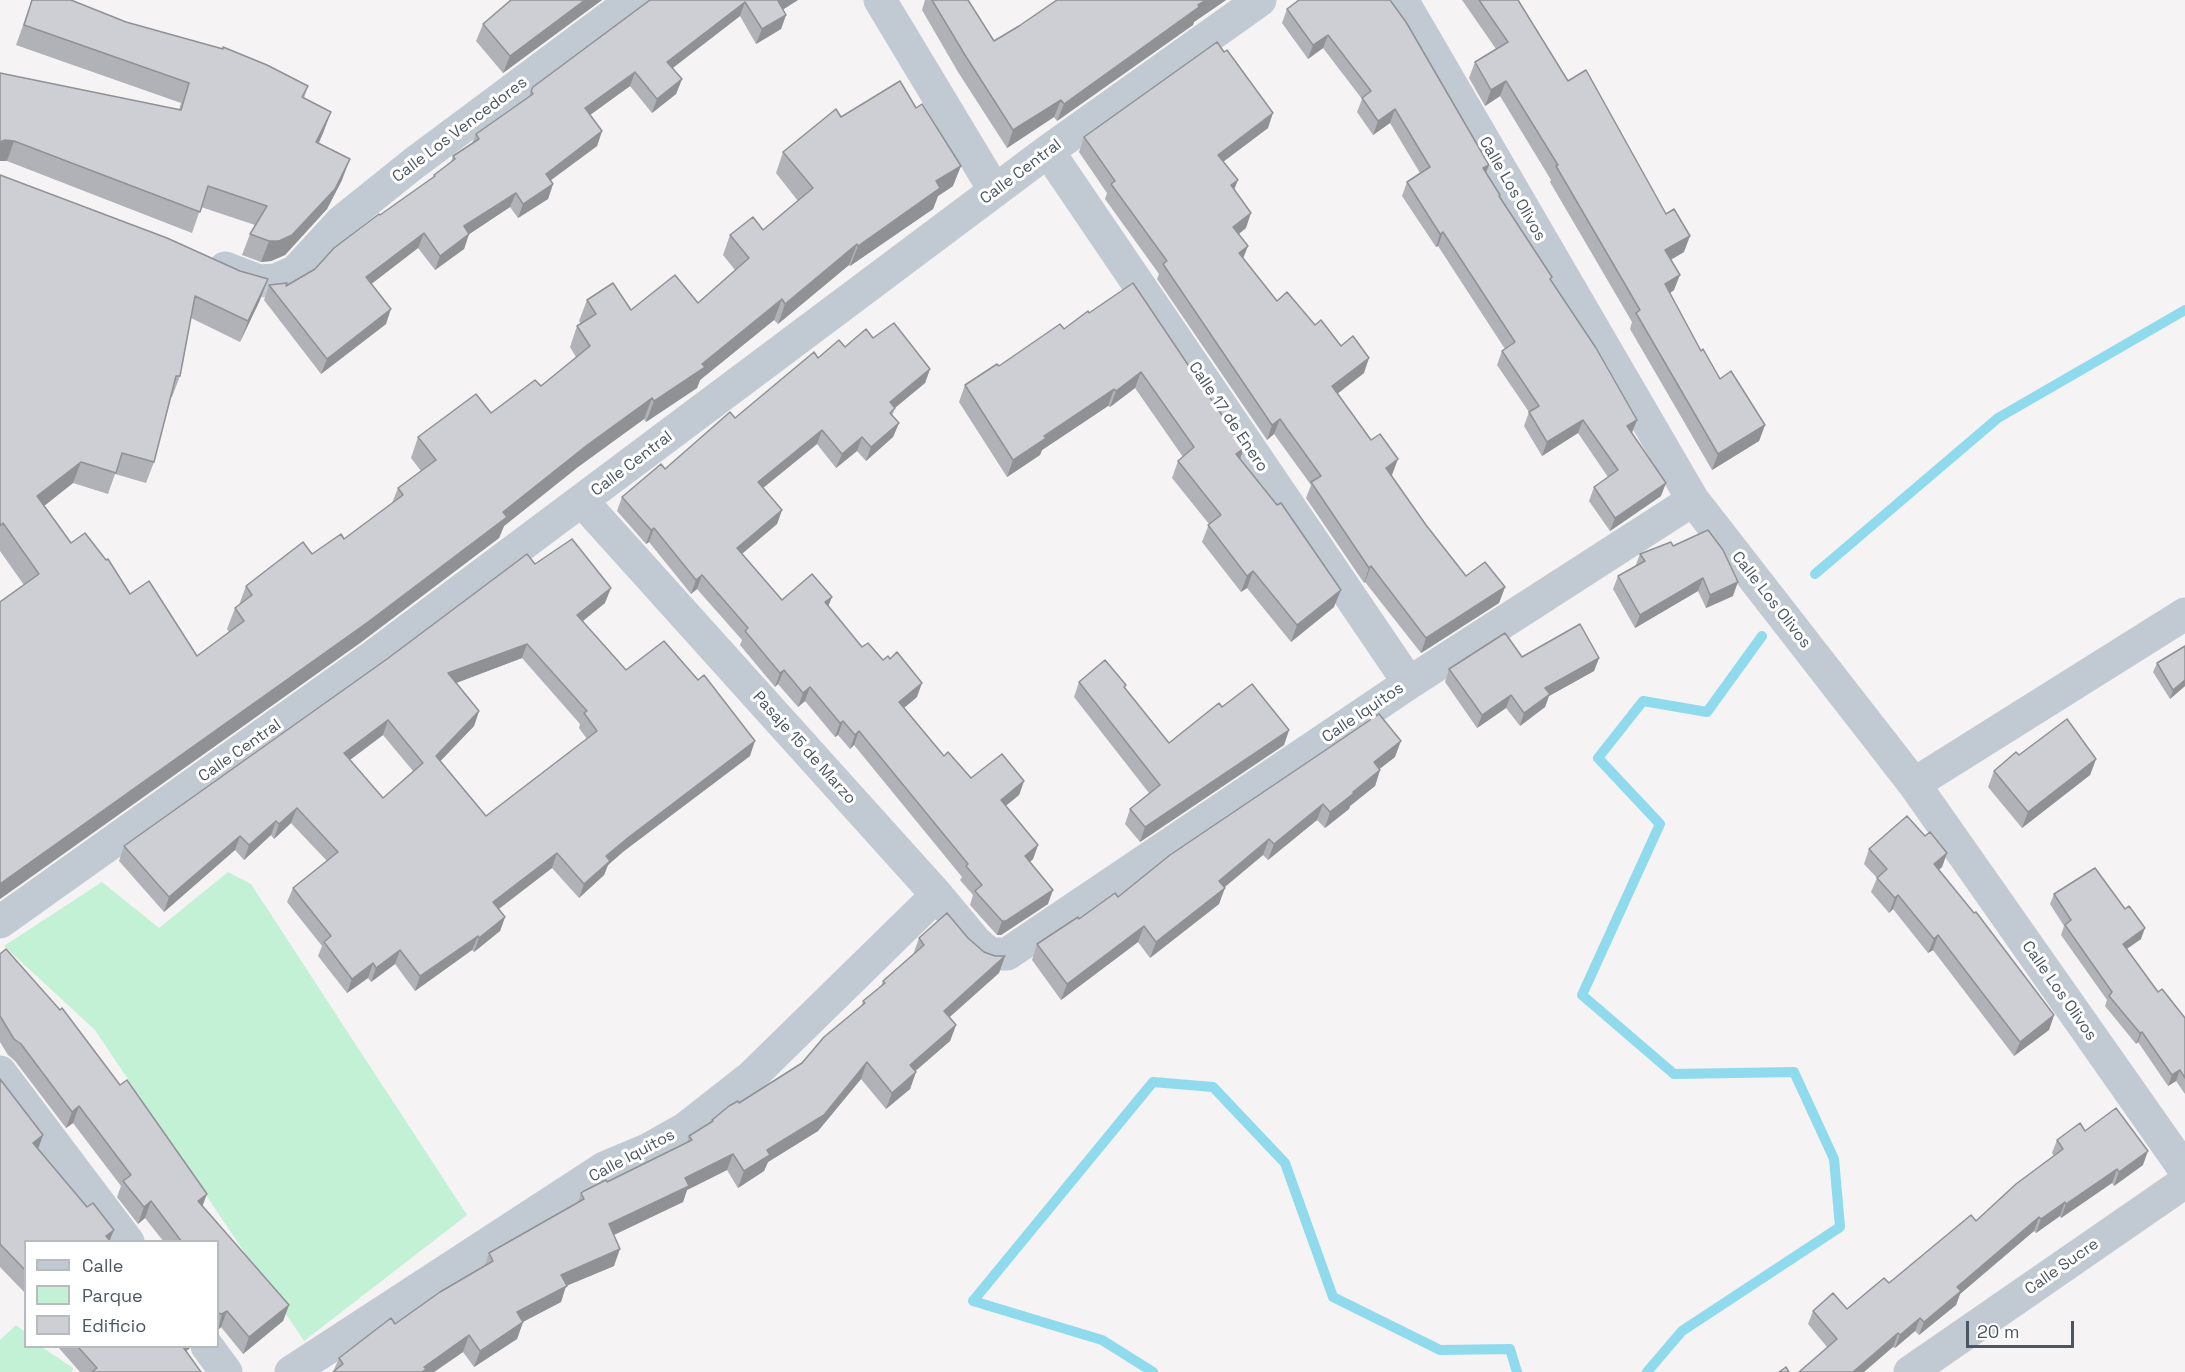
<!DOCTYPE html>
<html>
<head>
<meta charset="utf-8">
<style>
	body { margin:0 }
	#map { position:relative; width:2185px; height:1372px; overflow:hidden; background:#f5f3f3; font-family:"Space Grotesk",sans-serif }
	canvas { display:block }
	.legend { position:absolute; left:24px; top:1240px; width:195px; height:108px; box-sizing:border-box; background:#fff; border:2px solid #b7bbc0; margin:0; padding:8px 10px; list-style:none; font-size:18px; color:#4a5661 }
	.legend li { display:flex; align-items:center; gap:12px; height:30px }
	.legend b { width:30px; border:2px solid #b7bbc0 }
	.scale { position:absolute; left:1966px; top:1321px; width:108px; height:27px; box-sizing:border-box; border:3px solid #4a5661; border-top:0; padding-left:8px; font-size:18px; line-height:21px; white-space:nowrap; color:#4a5661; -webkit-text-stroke:4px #fff; paint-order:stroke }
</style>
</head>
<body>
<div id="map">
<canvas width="2185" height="1372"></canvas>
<ul class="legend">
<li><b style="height:8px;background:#c1cad2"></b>Calle</li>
<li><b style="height:16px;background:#c3f1d5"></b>Parque</li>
<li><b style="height:16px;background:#cdcfd5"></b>Edificio</li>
</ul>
<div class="scale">20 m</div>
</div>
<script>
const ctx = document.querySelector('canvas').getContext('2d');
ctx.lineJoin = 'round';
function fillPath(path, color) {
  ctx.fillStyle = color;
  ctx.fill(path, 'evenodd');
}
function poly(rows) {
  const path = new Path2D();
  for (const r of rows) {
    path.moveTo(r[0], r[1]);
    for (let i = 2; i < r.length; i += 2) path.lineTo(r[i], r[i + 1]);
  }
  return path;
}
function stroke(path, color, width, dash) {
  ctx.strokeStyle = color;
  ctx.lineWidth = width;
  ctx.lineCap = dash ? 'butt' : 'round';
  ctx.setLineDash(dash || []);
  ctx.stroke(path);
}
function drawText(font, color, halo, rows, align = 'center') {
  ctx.font = font + ' "Space Grotesk",sans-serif';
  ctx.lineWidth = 6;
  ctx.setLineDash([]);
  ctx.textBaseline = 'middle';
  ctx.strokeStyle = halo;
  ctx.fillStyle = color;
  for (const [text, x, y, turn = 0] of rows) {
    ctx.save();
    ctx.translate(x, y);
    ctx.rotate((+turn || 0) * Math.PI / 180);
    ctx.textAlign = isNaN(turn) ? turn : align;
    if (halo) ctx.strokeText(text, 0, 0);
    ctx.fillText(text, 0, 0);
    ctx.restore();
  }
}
fillPath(poly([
	[228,872,251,884,467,1215,304,1341,95,1030,4,946,102,882,159,928],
	[16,1325,25,1332,26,1346,42,1347,73,1368,72,1372,0,1372,0,1340]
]), '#c3f1d5');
stroke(poly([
	[1815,574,1998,418,2185,310],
	[1153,1372,1102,1340,973,1301,1153,1082,1213,1087,1285,1163,1333,1297,1440,1350,1510,1349,1517,1372],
	[1647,1372,1682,1331,1840,1227,1834,1159,1794,1072,1674,1074,1582,995,1660,824,1598,758,1643,701,1707,712,1762,636]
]), '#90daee', 10);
stroke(poly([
	[880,0,995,191],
	[1402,0,1693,500,1914,784,2185,1170],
	[1048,151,1409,683],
	[225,268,259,281,276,280,296,271,342,221,413,164,633,0],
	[582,501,937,895,976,942,990,954,1007,954,1409,683,1693,500],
	[1914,784,2185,614],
	[0,922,371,658,1048,151,1260,0],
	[0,1072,128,1242],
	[207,1346,226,1372],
	[291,1372,604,1168,647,1150,686,1128,751,1077,937,895],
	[1910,1372,2185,1182]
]), '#c1cad2', 33);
fillPath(poly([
	[32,0,126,22,308,86,304,98,331,112,323,133,319,143,342,180,327,209,285,255,271,261,261,262,242,255,250,234,255,225,201,207,192,233,7,161,0,161,0,73,179,110,181,103,16,45],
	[511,0,602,0,503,73,476,41,483,24],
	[650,0,798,0,783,9,786,15,781,29,756,44,740,16,673,68,682,79,676,94,652,113,630,86,590,115,602,131,597,146,550,181,553,184,548,199,518,218,510,207,469,234,464,249,435,270,418,248,371,284,386,324,321,374,264,300,269,285,286,285,315,269,433,178,434,175,451,162,453,156,472,143,476,134,528,98,531,91],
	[925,0,968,0,994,41,1019,26,1057,0,1226,0,1194,22,1193,25,1057,121,1054,117,1007,148,958,72,922,10],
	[1299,0,1486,173,1500,198,1552,277,1551,280,1632,433,1661,496,1610,531,1589,501,1594,487,1608,477,1578,433,1542,456,1524,426,1529,412,1497,365,1502,351,1505,349,1438,246,1436,247,1402,196,1407,182,1420,173,1390,123,1373,135,1357,112,1362,99,1323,48,1308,59,1282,23,1287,9],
	[1462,0,1518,0,1568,81,1684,252,1671,260,1674,290,1670,293,1701,351,1720,379,1765,425,1759,441,1712,470,1630,329,1632,322,1550,182,1551,180,1500,96,1485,106,1469,78,1475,62,1496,49],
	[841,117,953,186,938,196,933,209,850,266,849,265,778,324,774,320,700,380,697,388,646,422,644,419,578,467,504,526,499,538,360,643,0,899,24,585,0,551,0,175,260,300,240,342,191,318,180,376,172,397,171,397,154,462,146,483,115,474,108,494,73,483,44,506,71,543,130,594,197,656,229,632,227,629,235,608,239,605,246,586,344,539,392,503,398,488,421,471,411,458,418,437,491,413,541,386,576,357,570,347,577,326,581,324,579,321,587,300,631,310,698,303,735,270,723,255,730,235,763,230,798,201,776,173,783,152],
	[1268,128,1223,162,1234,190,1246,228,1239,234,1248,246,1243,258,1277,301,1315,325,1341,346,1364,373,1337,393,1392,475,1391,476,1426,525,1466,576,1505,587,1499,603,1421,653,1365,582,1364,583,1306,498,1311,485,1274,434,1267,440,1157,279,1159,274,1105,199,1107,193,1079,152,1084,137],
	[1088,311,1244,448,1240,459,1334,607,1291,642,1247,588,1241,592,1202,542,1209,524,1172,478,1178,461,1183,457,1135,388,1110,407,1108,406,1042,450,1040,455,1007,477,959,402,965,385,1064,329],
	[873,338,930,369,925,383,895,408,892,416,899,423,893,437,866,461,857,451,836,468,817,444,763,488,782,510,777,524,742,554,782,600,832,597,828,606,862,647,883,660,917,697,904,708,944,756,971,778,1024,781,1019,795,1006,806,1038,845,1033,859,1030,862,1048,904,1001,935,997,935,970,905,973,895,960,880,962,877,854,745,850,749,838,735,835,737,805,701,798,707,778,684,775,687,740,645,742,640,697,589,691,594,649,542,646,544,617,511,622,497,665,469,818,358,845,347],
	[1673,546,1733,596,1706,608,1698,591,1635,628,1613,589,1618,576,1635,567,1640,554],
	[535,564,605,603,582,621,626,670,750,756,624,851,608,865,604,875,579,898,552,868,499,909,505,917,500,931,474,952,472,950,415,991,395,964,371,982,368,978,347,993,318,956,322,946,287,902,293,888,327,861,291,823,274,839,271,835,244,860,235,850,164,912,119,861,124,846],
	[522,658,580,724,579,728,587,739,486,816,440,761,474,726,479,711,456,683],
	[383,735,413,771,383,798,350,760],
	[2185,646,2185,686,2170,699,2153,672,2157,663],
	[1522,657,1599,658,1594,671,1549,696,1545,707,1520,726,1506,708,1477,728,1445,682,1449,669],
	[1079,682,1126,685,1125,688,1169,743,1222,707,1289,730,1284,745,1140,842,1125,824,1130,809,1149,793,1074,697],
	[2019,755,2096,759,2090,775,2022,828,1988,787,1994,771],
	[1395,757,1379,769,1380,770,1375,786,1350,806,1349,809,1325,828,1317,820,1268,860,1263,855,1224,887,1219,904,1150,958,1138,942,1061,1000,1032,960,1037,944,1079,919,1118,897],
	[1925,836,1947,853,1942,867,1939,870,2054,1015,2049,1030,2014,1056,1933,950,1928,953,1893,909,1889,913,1871,892,1877,878,1864,864,1869,849],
	[2054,894,2141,939,2127,949,2158,992,2185,1018,2185,1094,2176,1081,2168,1086,2138,1042,2136,1044,2105,1006,2107,1000,2061,935,2064,926,2050,904],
	[919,938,968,938,984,952,995,956,1005,956,999,973,950,1017,956,1025,950,1041,915,1071,916,1072,910,1089,886,1109,861,1079,818,1131,768,1162,764,1171,738,1188,727,1170,687,1190,683,1202,614,1235,614,1266,566,1286,561,1302,523,1322,517,1339,474,1367,463,1352,434,1372,333,1372,339,1358,395,1324,485,1265,489,1253,578,1202,581,1193,607,1182,687,1142,689,1136,711,1122,712,1120,802,1063,861,1007,863,1001,881,986,883,981,913,955],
	[0,954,203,1206,289,1305,283,1321,243,1354,221,1327,218,1330,218,1242,164,1242,145,1218,138,1224,117,1197,121,1186,73,1123,66,1128,15,1061,8,1055,0,1042],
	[0,1079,43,1135,38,1148,110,1240,26,1242,26,1294,0,1267],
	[2085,1131,2143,1165,2114,1186,2112,1183,2061,1218,2060,1216,2036,1233,2034,1231,1960,1294,1956,1305,1919,1335,1915,1331,1895,1348,1893,1347,1827,1347,1808,1324,1813,1311,1847,1309,1889,1283,1976,1221,2054,1156,2052,1153,2057,1140],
	[58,1347,190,1347,189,1349,186,1351,201,1372,80,1372]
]), '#b0b2b7');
fillPath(poly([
	[585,0,602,0,503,73,510,56],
	[780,0,798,0,773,16,778,1],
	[1206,0,1226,0,1194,22,1193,25,1057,121,1064,104],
	[745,2,740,16,662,76,667,62],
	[786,15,781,29,756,44,762,29],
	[1328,35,1323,48,1308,59,1313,45],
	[635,72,630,86,579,123,585,108],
	[682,79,676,94,652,113,657,99],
	[1506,81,1500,96,1485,106,1491,90],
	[1061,100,1054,117,1007,148,1013,130],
	[1395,109,1390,123,1373,135,1378,121],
	[331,112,323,133,309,163,316,142],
	[1273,113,1268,128,1212,170,1218,155],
	[602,131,597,146,540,188,546,174],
	[5,140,14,141,7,161,0,161,0,142],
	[350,159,342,180,327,209,285,255,271,261,261,262,269,241],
	[1489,165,1484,178,1483,168],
	[961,166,953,186,938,196,933,209,850,266,858,246,936,181],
	[1238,180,1232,195,1231,185],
	[553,184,548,199,518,218,523,204],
	[516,193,510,207,459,241,464,226],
	[1251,213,1246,228,1228,242,1233,227],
	[1443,232,1438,246,1436,247,1440,234],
	[424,233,418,248,361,292,366,277],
	[469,234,464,249,435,270,440,256],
	[1690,236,1684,252,1659,266,1665,250],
	[857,244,849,265,778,324,785,304],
	[1248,246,1242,261,1239,253],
	[1680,275,1674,290,1660,300,1665,284],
	[268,279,260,300,240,342,248,321],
	[782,299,774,320,700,380,697,388,646,422,654,401,702,364],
	[391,309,386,324,321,374,327,359],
	[1369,358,1364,373,1327,402,1332,386],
	[930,369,925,383,885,416,890,402],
	[1141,372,1135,388,1110,407,1116,391],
	[1114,389,1108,406,1042,450,1040,455,1007,477,1013,460,1044,436],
	[652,398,644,419,578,467,504,526,499,538,360,643,0,899,0,884,503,512,586,446],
	[1280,419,1274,434,1267,440,1272,425],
	[1583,420,1578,433,1542,456,1547,442],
	[1637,420,1632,433,1627,426],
	[899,423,893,437,866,461,871,447],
	[1765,425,1759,441,1712,470,1718,454],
	[822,430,817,444,753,496,758,482],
	[862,437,857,451,836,468,842,454],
	[1244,448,1238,464,1236,454],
	[1398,459,1392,475,1380,483,1386,468],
	[81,462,73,483,30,517,37,496],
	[1666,483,1661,496,1610,531,1615,518],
	[782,510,777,524,732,562,737,548],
	[654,528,649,542,646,544,651,530],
	[1371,566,1365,582,1364,583,1369,568],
	[1253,571,1247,588,1241,592,1247,576],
	[702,575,697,589,691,594,696,580],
	[1703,578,1698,591,1635,628,1640,615],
	[1738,582,1733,596,1706,608,1710,595],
	[1505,587,1499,603,1421,653,1426,638],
	[611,588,605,603,572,630,577,615],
	[1341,590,1334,607,1291,642,1297,625],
	[832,597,826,611,825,602],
	[527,644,522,658,443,688,448,673],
	[1599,658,1594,671,1549,696,1545,707,1520,726,1524,713,1545,688],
	[784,670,778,684,775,687,780,673],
	[2185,680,2185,686,2170,699,2173,690],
	[922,683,917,697,894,716,899,702],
	[810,687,805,701,798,707,803,693],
	[1511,695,1506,708,1477,728,1482,715],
	[479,711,474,726,431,771,436,756],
	[388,720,383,735,339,768,344,753],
	[843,721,838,735,835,737,840,723],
	[1289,730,1284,745,1140,842,1145,827],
	[859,731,854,745,850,749,855,735],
	[755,741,750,756,624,851,608,865,604,875,579,898,584,884,606,856,629,837],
	[1401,741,1395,757,1368,778,1374,762],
	[2096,759,2090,775,2022,828,2028,812],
	[1380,770,1375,786,1350,806,1349,809,1325,828,1330,812,1353,792],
	[1024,781,1019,795,995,814,1001,800],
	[1323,804,1317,820,1268,860,1274,844],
	[297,808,291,823,274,839,279,824],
	[276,821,271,835,244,860,249,845],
	[240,836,235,850,164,912,169,897],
	[1269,839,1263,855,1213,897,1219,881],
	[1038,845,1033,859,1020,870,1025,856],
	[557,853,552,868,488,917,493,902],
	[1947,853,1942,867,1929,878,1934,864],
	[1225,888,1219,904,1150,958,1156,942],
	[1053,890,1048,904,1001,935,997,935,1002,921],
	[1898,895,1893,909,1889,913,1895,898],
	[505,917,500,931,474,952,479,938],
	[1144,926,1138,942,1061,1000,1067,984],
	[2145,928,2141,939,2119,954,2123,944],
	[1938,935,1933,950,1928,953,1934,939],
	[478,936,472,950,415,991,420,976],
	[400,950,395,964,371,982,376,968],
	[1005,956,999,973,938,1027,944,1011],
	[373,963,368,978,347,993,352,979],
	[2054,1015,2049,1030,2014,1056,2020,1042],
	[956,1025,950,1041,904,1081,910,1065],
	[2142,1032,2138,1042,2136,1044,2140,1033],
	[867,1062,861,1079,818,1131,768,1162,764,1171,738,1188,744,1171],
	[2180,1070,2176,1081,2168,1086,2172,1075],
	[916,1072,910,1089,886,1109,892,1093],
	[79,1106,73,1123,66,1128,72,1112],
	[43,1135,37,1152,33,1143],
	[2148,1151,2143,1165,2114,1186,2119,1172],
	[733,1154,727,1170,687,1190,683,1202,603,1240,609,1224,685,1178],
	[2117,1169,2112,1183,2061,1218,2066,1204],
	[207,1194,201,1210,198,1201],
	[151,1201,145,1218,138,1224,144,1207],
	[2065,1202,2060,1216,2036,1233,2041,1219],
	[2039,1217,2034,1231,1960,1294,1956,1305,1919,1335,1924,1322,1957,1287],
	[114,1230,109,1242,106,1236],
	[620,1249,614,1266,566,1286,561,1302,511,1328,517,1312,561,1275],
	[289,1305,283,1321,243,1354,249,1337],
	[227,1311,221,1327,218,1330,222,1314],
	[1920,1318,1915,1331,1895,1348,1900,1335],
	[523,1322,517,1339,474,1367,480,1351],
	[1898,1333,1893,1347,1864,1372,1853,1372],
	[469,1335,463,1352,434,1372,422,1372,424,1367],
	[179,1347,190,1347,189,1349,174,1359]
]), '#909195');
const building = poly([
	[32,0,71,0,126,22,223,49,223,47,267,65,308,86,302,97,331,112,316,142,350,159,335,189,292,235,279,241,269,241,250,234,267,206,208,186,200,212,14,141,5,140,0,142,0,73,181,110,189,83,24,25,32,0],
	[511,0,585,0,510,56,483,24,511,0],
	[650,0,780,0,778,1,786,15,762,29,745,2,667,62,682,79,657,99,635,72,585,108,602,131,546,174,553,184,523,204,516,193,464,226,469,234,440,256,424,233,366,277,391,309,327,359,269,285,287,283,286,286,315,269,334,248,379,214,380,215,435,176,434,175,455,159,453,156,479,139,476,134,533,94,531,91,533,87,650,0],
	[932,0,968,0,994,41,1019,26,1057,0,1206,0,1198,5,1199,7,1064,104,1061,100,1013,130,965,55,932,0],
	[1299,0,1390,0,1406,22,1489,165,1483,168,1500,195,1499,196,1552,277,1550,279,1596,348,1637,420,1627,426,1666,483,1615,518,1594,487,1618,470,1583,420,1547,442,1529,412,1539,406,1502,351,1515,342,1443,232,1440,234,1407,182,1430,167,1395,109,1378,121,1362,98,1371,91,1328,35,1313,45,1287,9,1299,0],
	[1479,0,1518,0,1568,81,1586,70,1666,214,1674,209,1690,236,1665,250,1680,275,1665,284,1701,351,1703,349,1720,379,1731,371,1765,425,1718,454,1636,313,1640,310,1556,166,1558,165,1506,81,1491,90,1475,62,1508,42,1479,0],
	[1217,42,1224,52,1227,50,1273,113,1218,155,1238,180,1231,185,1251,213,1233,227,1248,246,1239,253,1277,301,1287,292,1315,325,1321,320,1341,346,1353,336,1369,358,1332,386,1371,440,1380,434,1398,459,1386,468,1426,525,1466,576,1485,562,1505,587,1426,638,1371,566,1369,568,1311,482,1321,476,1280,419,1272,425,1163,264,1167,261,1111,184,1115,181,1084,137,1217,42],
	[900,81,916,108,922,104,961,166,936,181,940,188,858,246,857,244,785,304,782,299,702,364,705,367,654,401,652,398,586,446,503,512,507,517,368,622,0,884,0,602,39,574,3,523,0,526,0,175,167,238,240,271,268,279,248,321,195,296,180,376,176,376,154,462,122,453,116,473,81,462,37,496,71,543,85,533,106,560,108,559,130,594,149,581,197,656,244,621,235,608,252,595,246,586,303,542,312,554,341,534,344,539,403,495,398,488,436,460,418,437,476,394,491,413,535,380,541,386,590,346,577,326,596,314,587,300,613,283,631,310,675,275,698,303,749,258,730,235,753,217,763,230,813,188,783,152,836,109,841,117,900,81],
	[1133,283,1244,448,1236,454,1277,505,1281,503,1341,590,1297,625,1253,571,1247,576,1208,525,1221,515,1178,461,1194,447,1141,372,1116,391,1114,389,1044,436,1046,438,1013,460,965,385,997,364,999,366,1060,324,1064,329,1088,311,1089,313,1133,283],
	[894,323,930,369,890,402,895,408,890,413,899,423,871,447,862,437,842,454,822,430,758,482,782,510,737,548,782,600,812,574,832,597,825,602,862,647,868,643,883,660,888,656,890,659,897,652,922,683,899,702,944,756,948,752,971,778,1002,754,1024,781,1001,800,1038,845,1025,856,1053,890,1006,921,1002,921,975,891,982,885,966,866,968,864,859,731,855,735,843,721,840,723,810,687,803,693,784,670,780,673,745,631,748,628,702,575,696,580,654,528,651,530,622,497,661,464,665,469,730,412,735,418,814,352,818,358,839,340,845,347,866,329,873,338,894,323],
	[1708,530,1723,550,1738,582,1710,595,1703,578,1640,615,1618,576,1645,561,1640,554,1671,542,1673,546,1708,530],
	[572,539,611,588,577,615,626,670,664,641,698,680,704,675,755,741,629,837,606,856,610,861,584,884,557,853,493,902,505,917,479,938,478,936,420,976,400,950,376,968,373,963,352,979,324,942,331,936,293,888,338,852,297,808,279,824,276,821,249,845,240,836,169,897,124,846,387,659,527,554,535,564,572,539],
	[527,644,587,711,584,713,597,731,486,816,436,756,479,711,448,673,527,644],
	[388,720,423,763,383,798,344,753,388,720],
	[1580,624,1599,658,1545,688,1550,694,1524,713,1511,695,1482,715,1449,669,1505,633,1522,657,1580,624],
	[2185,646,2185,680,2173,690,2157,663,2185,646],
	[1105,660,1126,685,1124,687,1169,743,1219,703,1222,707,1252,684,1289,730,1145,827,1130,809,1160,785,1079,682,1105,660],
	[1379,714,1401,741,1374,762,1380,770,1353,792,1354,793,1330,812,1323,804,1274,844,1269,839,1219,881,1225,888,1156,942,1144,926,1067,984,1037,944,1078,917,1079,919,1115,893,1118,897,1170,855,1379,714],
	[2067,719,2096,759,2028,812,1994,771,2016,752,2019,755,2067,719],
	[1907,816,1925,836,1930,832,1947,853,1934,864,1974,913,1976,912,2054,1015,2020,1042,1938,935,1934,939,1898,895,1895,898,1877,878,1887,869,1869,849,1907,816],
	[2095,868,2125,909,2129,906,2145,928,2123,944,2158,992,2162,989,2185,1018,2185,1078,2180,1070,2172,1075,2142,1032,2140,1033,2109,996,2112,992,2065,925,2071,920,2054,894,2095,868],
	[947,913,968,938,984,952,995,956,1005,956,944,1011,956,1025,910,1065,916,1072,892,1093,867,1062,824,1115,767,1150,770,1155,744,1171,733,1154,685,1178,689,1186,609,1224,620,1249,561,1275,567,1286,517,1312,523,1322,480,1351,469,1335,424,1367,426,1369,422,1372,333,1372,343,1364,339,1358,391,1318,395,1324,440,1292,493,1261,489,1253,584,1199,581,1193,584,1191,606,1180,607,1182,692,1140,689,1136,713,1121,712,1120,729,1106,738,1101,739,1103,802,1063,824,1037,865,1003,863,1001,885,983,883,981,924,945,919,938,947,913],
	[6,949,60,1010,62,1008,120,1085,127,1080,207,1194,198,1201,289,1305,249,1337,227,1311,222,1314,218,1313,218,1242,182,1242,151,1201,144,1207,123,1181,131,1175,79,1106,72,1112,21,1044,14,1039,0,1016,0,954,6,949],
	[0,1079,43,1135,33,1143,87,1207,93,1203,114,1230,106,1236,111,1242,26,1242,26,1271,0,1244,0,1079],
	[2116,1108,2148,1151,2119,1172,2117,1169,2066,1204,2065,1202,2041,1219,2039,1217,1957,1287,1961,1291,1924,1322,1920,1318,1900,1335,1898,1333,1853,1372,1799,1372,1837,1339,1813,1311,1833,1293,1847,1309,1884,1278,1889,1283,1971,1215,1976,1221,2016,1184,2063,1149,2057,1140,2080,1123,2085,1131,2116,1108],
	[78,1347,183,1347,201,1372,92,1372,97,1368,78,1347],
	[1786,1367,1789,1372,1779,1372,1786,1367]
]);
fillPath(building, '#cdcfd5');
stroke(building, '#909195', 1.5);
drawText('16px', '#4a5661', '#fff', [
	["Calle Los Vencedores",460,130,-37],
	["Calle Central",1021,172,-37],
	["Calle Los Olivos",1512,189,60],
	["Calle 17 de Enero",1228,417,56],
	["Calle Central",632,464,-37],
	["Calle Los Olivos",1771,600,52],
	["Calle Iquitos",1363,713,-34],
	["Pasaje 15 de Marzo",804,748,48],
	["Calle Central",240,751,-35],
	["Calle Los Olivos",2059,991,55],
	["Calle Iquitos",632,1156,-28],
	["Calle Sucre",2062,1267,-35]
]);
</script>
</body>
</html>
